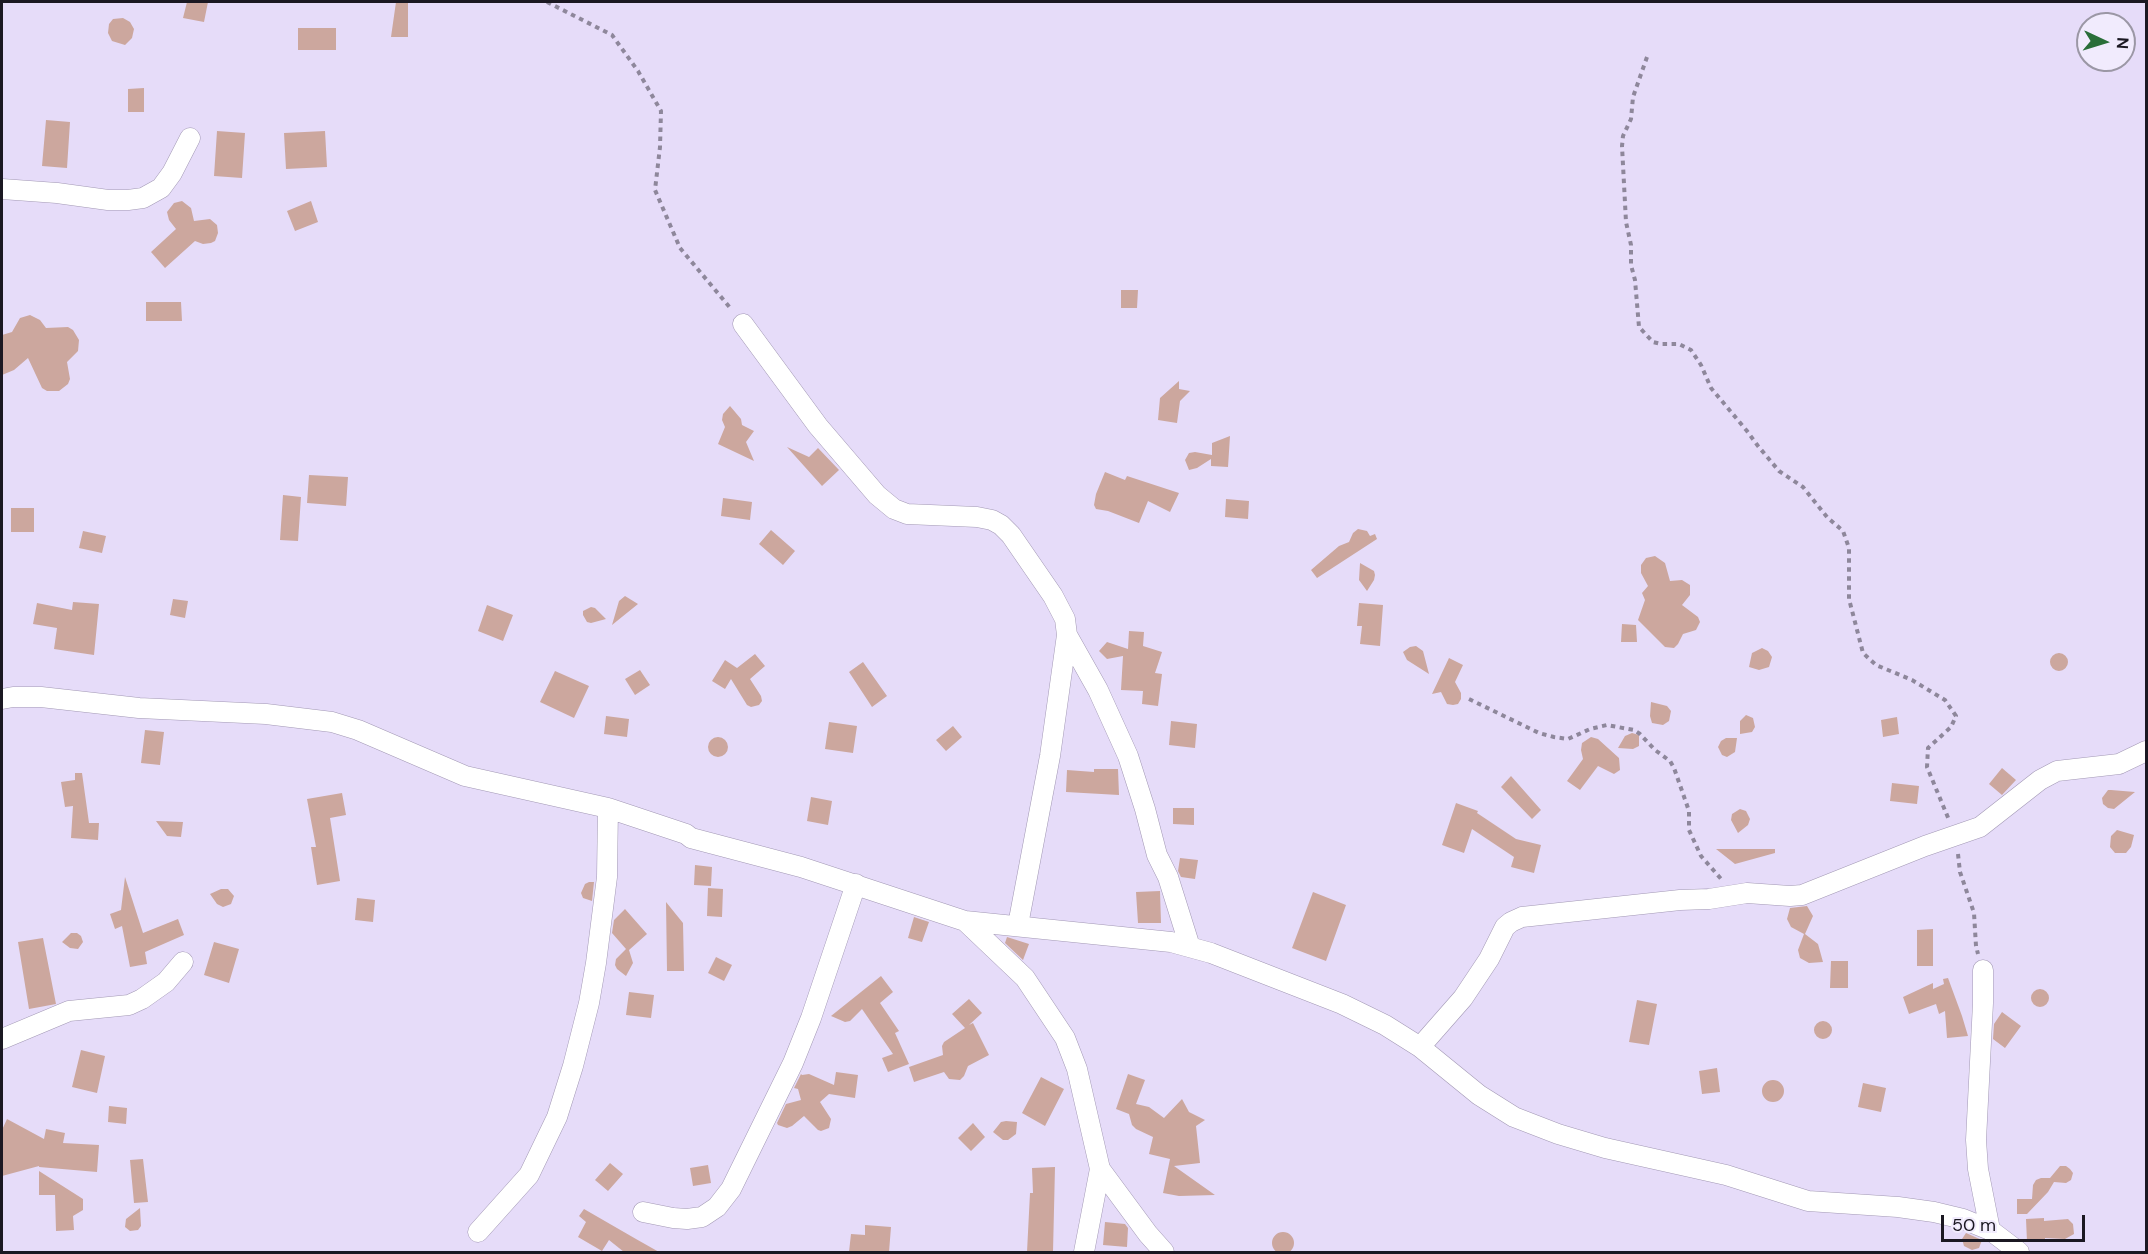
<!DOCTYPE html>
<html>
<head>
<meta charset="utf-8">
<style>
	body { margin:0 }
	#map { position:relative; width:2148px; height:1254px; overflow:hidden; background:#e6dcf9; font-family:"DM Sans",sans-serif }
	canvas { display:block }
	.frame { position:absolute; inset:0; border:3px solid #1b1822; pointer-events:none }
	.north { position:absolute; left:2076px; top:12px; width:60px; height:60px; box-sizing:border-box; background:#f1ebfd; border:2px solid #9b97a5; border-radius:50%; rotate:94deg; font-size:16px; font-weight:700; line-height:24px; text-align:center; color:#1b1822 }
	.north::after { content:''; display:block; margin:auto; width:21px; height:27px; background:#2a6e39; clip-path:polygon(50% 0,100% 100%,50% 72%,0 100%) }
	.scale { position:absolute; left:1941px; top:1215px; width:144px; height:27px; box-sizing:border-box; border:3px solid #1b1822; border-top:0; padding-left:8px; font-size:18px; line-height:21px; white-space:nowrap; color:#1b1822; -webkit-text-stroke:4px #f1ebfd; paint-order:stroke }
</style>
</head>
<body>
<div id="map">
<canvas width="2148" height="1254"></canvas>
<div class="frame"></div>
<div class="north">N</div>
<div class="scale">50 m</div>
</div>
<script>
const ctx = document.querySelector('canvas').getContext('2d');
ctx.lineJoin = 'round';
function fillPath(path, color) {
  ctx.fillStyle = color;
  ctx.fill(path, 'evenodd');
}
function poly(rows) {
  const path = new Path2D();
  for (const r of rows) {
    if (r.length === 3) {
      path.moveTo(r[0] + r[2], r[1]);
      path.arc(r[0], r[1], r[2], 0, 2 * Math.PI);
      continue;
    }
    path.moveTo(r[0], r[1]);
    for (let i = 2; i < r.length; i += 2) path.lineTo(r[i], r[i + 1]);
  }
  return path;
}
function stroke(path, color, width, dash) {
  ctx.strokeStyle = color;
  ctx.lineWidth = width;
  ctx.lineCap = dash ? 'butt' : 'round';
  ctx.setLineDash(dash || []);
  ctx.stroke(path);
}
fillPath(poly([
	[187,2,208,2,204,22,183,18],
	[396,2,408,2,408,37,391,37],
	[123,18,130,22,134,29,132,38,125,45,112,41,108,33,109,24,113,19],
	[298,28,336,28,336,50,298,50],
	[144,88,144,112,128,112,128,89],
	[46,120,70,122,67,168,42,166],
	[217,131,245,133,242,178,214,176],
	[325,131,327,167,286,169,284,133],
	[182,201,191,208,194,221,210,219,217,225,218,233,215,241,211,243,203,244,195,241,165,268,151,252,176,229,169,220,167,212,174,203],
	[311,201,318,222,295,231,287,211],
	[1121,290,1138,290,1137,308,1121,308],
	[146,302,181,302,182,321,146,321],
	[30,315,40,320,46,328,68,327,73,330,79,340,78,351,67,362,70,379,68,384,59,391,47,391,42,388,28,358,14,370,2,375,2,335,12,332,20,318],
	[1179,381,1179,389,1190,391,1180,401,1177,423,1158,420,1160,398],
	[730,406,741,419,742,425,754,431,746,442,754,461,718,444,725,427,722,420,723,414],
	[1230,436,1228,467,1211,466,1211,459,1197,468,1189,470,1185,460,1189,453,1195,452,1212,455,1212,443],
	[787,447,809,457,818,448,839,470,822,486],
	[1105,472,1125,480,1127,476,1179,493,1170,512,1148,501,1139,523,1108,511,1096,509,1094,505,1096,494],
	[309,475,348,477,346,506,307,503],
	[283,495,301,497,298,541,280,540],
	[723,498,752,502,750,520,721,516],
	[1226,499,1249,501,1248,519,1225,517],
	[11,508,34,508,34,532,11,532],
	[1358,529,1367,531,1370,536,1375,534,1377,539,1317,578,1311,570,1339,546,1349,542,1353,533],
	[771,530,795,551,783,565,759,544],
	[83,531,106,536,102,553,79,548],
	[1655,556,1665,563,1670,581,1682,580,1690,585,1690,595,1682,605,1698,617,1700,622,1696,630,1683,634,1678,644,1674,648,1665,647,1638,620,1645,600,1642,593,1648,586,1641,573,1641,565,1646,558],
	[1360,563,1374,571,1375,575,1374,580,1367,591,1359,580],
	[625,596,638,604,612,625,619,601],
	[173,599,188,601,185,618,170,615],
	[73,602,99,604,94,655,54,649,57,628,33,624,37,603,72,610],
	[1359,603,1383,605,1380,646,1360,644,1362,626,1357,626],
	[487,605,513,615,503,641,478,631],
	[591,607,595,608,606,619,591,623,587,622,583,615,583,611],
	[1622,624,1636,625,1637,642,1621,642],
	[1129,631,1144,632,1143,646,1162,652,1155,673,1162,674,1158,706,1142,704,1143,691,1121,690,1123,656,1107,659,1099,651,1107,642,1128,649],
	[1416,646,1423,651,1429,674,1407,660,1403,652,1410,647],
	[1762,648,1768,651,1772,657,1769,667,1759,670,1749,667,1752,653],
	[2059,662,9],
	[755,654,765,666,750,679,761,696,762,701,759,705,751,707,747,705,731,679,725,689,712,681,725,660,737,668],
	[1449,658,1463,665,1455,682,1461,693,1461,699,1458,704,1453,705,1447,704,1441,692,1432,694],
	[863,662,887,696,872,707,849,672],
	[640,670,650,685,635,695,625,679],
	[555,671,589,686,574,718,540,702],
	[1651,702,1667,706,1671,711,1669,721,1663,725,1652,723,1650,716],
	[1746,715,1753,718,1755,727,1752,732,1740,734,1740,721],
	[606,716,629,719,627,737,604,734],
	[1897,717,1899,734,1883,737,1881,720],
	[1171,721,1197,724,1195,748,1169,745],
	[829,722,857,726,853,753,825,749],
	[953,726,962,737,946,751,936,740],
	[145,730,164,732,160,765,141,763],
	[1632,733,1639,735,1639,746,1633,749,1618,748,1625,736],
	[1591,737,1598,739,1619,758,1620,770,1614,774,1598,766,1580,790,1567,781,1583,759,1581,750,1582,743],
	[718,747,10],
	[1726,738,1737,738,1735,752,1727,757,1722,755,1718,747,1721,741],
	[2002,768,2016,780,2002,795,1989,784],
	[1094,769,1118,769,1119,795,1066,792,1067,770,1094,772],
	[75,773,82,773,89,823,99,823,98,840,71,838,73,806,65,807,61,782,75,780],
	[1511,776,1541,810,1532,819,1501,787],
	[1892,783,1919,786,1917,804,1890,801],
	[2108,790,2111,790,2135,792,2114,809,2108,808,2103,804,2102,798],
	[342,793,346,815,330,818,340,881,317,885,311,847,316,847,307,799],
	[811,797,832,801,828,825,807,821],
	[1456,803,1478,811,1477,813,1516,839,1541,845,1534,873,1511,867,1514,857,1472,829,1464,853,1442,845],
	[1173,808,1194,808,1194,825,1173,824],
	[1740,809,1746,811,1750,819,1748,825,1738,833,1731,820,1732,814],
	[156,821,183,822,181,837,167,836],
	[2117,830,2134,835,2131,847,2126,853,2115,853,2110,847,2111,836],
	[1716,849,1775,849,1775,853,1735,864],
	[1180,858,1198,860,1195,879,1181,877,1178,871],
	[695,865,712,867,711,886,694,885],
	[125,877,143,933,178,919,184,935,145,952,147,964,130,967,122,926,115,929,110,914,121,910],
	[589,882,594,882,592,901,583,898,581,893,585,884],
	[708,888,723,889,722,917,707,916],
	[221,889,228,889,234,896,231,904,223,907,217,904,210,894],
	[1160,891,1161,923,1138,923,1136,892],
	[1313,892,1346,905,1326,961,1292,948],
	[357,898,375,900,373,922,355,920],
	[666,902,683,923,684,971,667,971],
	[1807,906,1813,916,1805,934,1818,944,1823,962,1809,963,1800,958,1798,950,1804,934,1791,927,1787,919,1790,908],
	[625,909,647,934,629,950,633,963,626,976,617,969,615,965,616,959,626,949,612,933,614,920],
	[914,917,929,922,922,942,908,938],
	[1933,929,1933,966,1917,966,1917,930],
	[71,933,77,933,81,936,83,942,78,949,70,948,62,942],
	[1007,937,1029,944,1023,960,1005,943],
	[43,938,56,1004,29,1009,18,942],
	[214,942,239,949,229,983,204,975],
	[716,957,732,965,724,981,708,973],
	[1831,961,1848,961,1848,988,1830,988],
	[881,976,893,992,880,1003,899,1031,895,1033,909,1064,888,1072,882,1058,893,1054,862,1009,850,1021,845,1022,831,1016],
	[1948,978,1962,1016,1968,1036,1947,1038,1945,1011,1939,1014,1936,1004,1909,1014,1903,997,1933,983,1933,989,1944,984,1943,979],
	[2040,998,9],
	[629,992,654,995,651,1018,626,1015],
	[969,999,982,1013,969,1025,973,1023,989,1055,968,1066,964,1076,960,1080,949,1079,944,1072,914,1082,909,1067,943,1055,942,1046,944,1042,965,1028,952,1014],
	[1637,1000,1657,1004,1649,1045,1629,1042],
	[2002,1012,2021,1026,2005,1048,1993,1039,1994,1024],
	[1823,1030,9],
	[81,1050,105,1056,97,1093,72,1087],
	[1717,1068,1720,1092,1702,1094,1699,1071],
	[836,1072,858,1075,855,1098,829,1094,820,1102,831,1119,829,1128,821,1131,818,1130,804,1116,792,1126,787,1128,778,1125,777,1123,786,1104,801,1100,798,1089,794,1088,801,1074,802,1075,809,1074,834,1085],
	[1128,1074,1145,1080,1136,1104,1149,1107,1164,1118,1182,1099,1189,1112,1205,1120,1196,1126,1200,1163,1174,1166,1215,1195,1179,1196,1163,1193,1170,1159,1149,1154,1153,1137,1136,1129,1132,1125,1129,1114,1116,1109],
	[1041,1077,1064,1089,1045,1126,1022,1113],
	[1773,1091,11],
	[1863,1083,1886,1088,1881,1112,1858,1107],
	[109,1106,127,1108,126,1124,108,1122],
	[7,1119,44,1139,46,1129,65,1133,63,1143,99,1145,97,1172,39,1167,39,1166,2,1176,2,1130],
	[1006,1121,1017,1122,1016,1134,1008,1140,1003,1140,993,1132,1001,1122],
	[973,1123,985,1137,971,1151,958,1138],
	[143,1159,148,1202,134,1203,130,1160],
	[610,1163,623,1174,608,1191,595,1180],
	[708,1165,711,1183,693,1186,690,1168],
	[2060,1166,2066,1166,2070,1169,2073,1173,2071,1180,2066,1183,2054,1182,2048,1192,2027,1214,2017,1214,2017,1199,2032,1199,2033,1185,2036,1180,2041,1178,2050,1178],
	[1055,1167,1053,1252,1027,1252,1030,1193,1033,1193,1032,1168],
	[39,1171,83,1199,83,1210,73,1216,74,1230,56,1231,55,1195,39,1195],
	[140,1208,141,1226,138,1230,130,1231,125,1227,126,1219],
	[584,1209,636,1239,659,1252,624,1252,609,1240,602,1251,578,1237,586,1222,579,1216],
	[2044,1218,2044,1221,2068,1219,2073,1224,2074,1234,2065,1239,2045,1238,2045,1242,2027,1242,2026,1219],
	[1105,1222,1125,1224,1128,1228,1127,1247,1103,1245],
	[865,1225,891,1227,889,1252,849,1252,851,1234,865,1235],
	[1283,1243,11],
	[1966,1233,1982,1240,1979,1248,1972,1250,1964,1246,1962,1239]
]), '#cca79e');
const minor = poly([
	[2,189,57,193,108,200,128,200,143,198,161,188,172,173,190,138],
	[743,324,818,426,877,495,894,509,907,514,977,517,992,520,1001,525,1011,535,1053,596,1065,619,1067,635,1050,756,1018,925],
	[1067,635,1098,690,1128,756,1145,809,1157,855,1168,877,1190,947],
	[2,699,13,697,41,697,139,708,266,714,332,722,358,730,465,776,608,808,686,834,691,838,801,867,965,921,1171,942,1211,953,1342,1004,1385,1025,1420,1047,1479,1095,1514,1117,1558,1134,1605,1148,1726,1175,1808,1201,1898,1207,1934,1212,1963,1219,1990,1230,2019,1252],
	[965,921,1025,978,1065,1038,1077,1069,1100,1169,1084,1252],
	[1983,970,1983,1003,1976,1140,1978,1169,1990,1230],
	[2,1039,69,1011,129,1005,142,999,166,982,183,962],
	[1420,1047,1463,998,1489,959,1505,927,1511,922,1522,917,1680,900,1709,899,1747,893,1790,896,1802,895,1925,846,1980,827,2040,780,2057,771,2119,764,2146,751],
	[1100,1169,1148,1234,1164,1252],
	[643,1212,673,1218,687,1219,702,1217,717,1207,731,1189,793,1063,811,1018,856,884],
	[478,1232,529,1175,557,1117,573,1066,589,1003,596,963,607,877,608,808]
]);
stroke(minor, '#a298b4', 21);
stroke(poly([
	[547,2,612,35,638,71,661,111,660,147,655,190,680,248,732,310],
	[1647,57,1633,97,1631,119,1623,136,1622,146,1626,222,1631,245,1631,265,1635,280,1639,327,1653,342,1661,344,1679,344,1691,350,1701,365,1711,388,1747,431,1758,446,1779,471,1803,487,1827,517,1843,531,1849,548,1849,599,1863,653,1876,665,1912,680,1945,700,1956,716,1951,727,1928,748,1927,767,1949,820],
	[1469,699,1539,733,1554,737,1568,739,1590,729,1607,725,1634,730,1640,734,1655,750,1670,761,1674,768,1689,811,1689,830,1701,856,1722,880],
	[1958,854,1960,872,1974,913,1976,946,1978,954]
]), '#8e879b', 4, [4.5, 4.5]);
stroke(minor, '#fff', 20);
</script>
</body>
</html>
